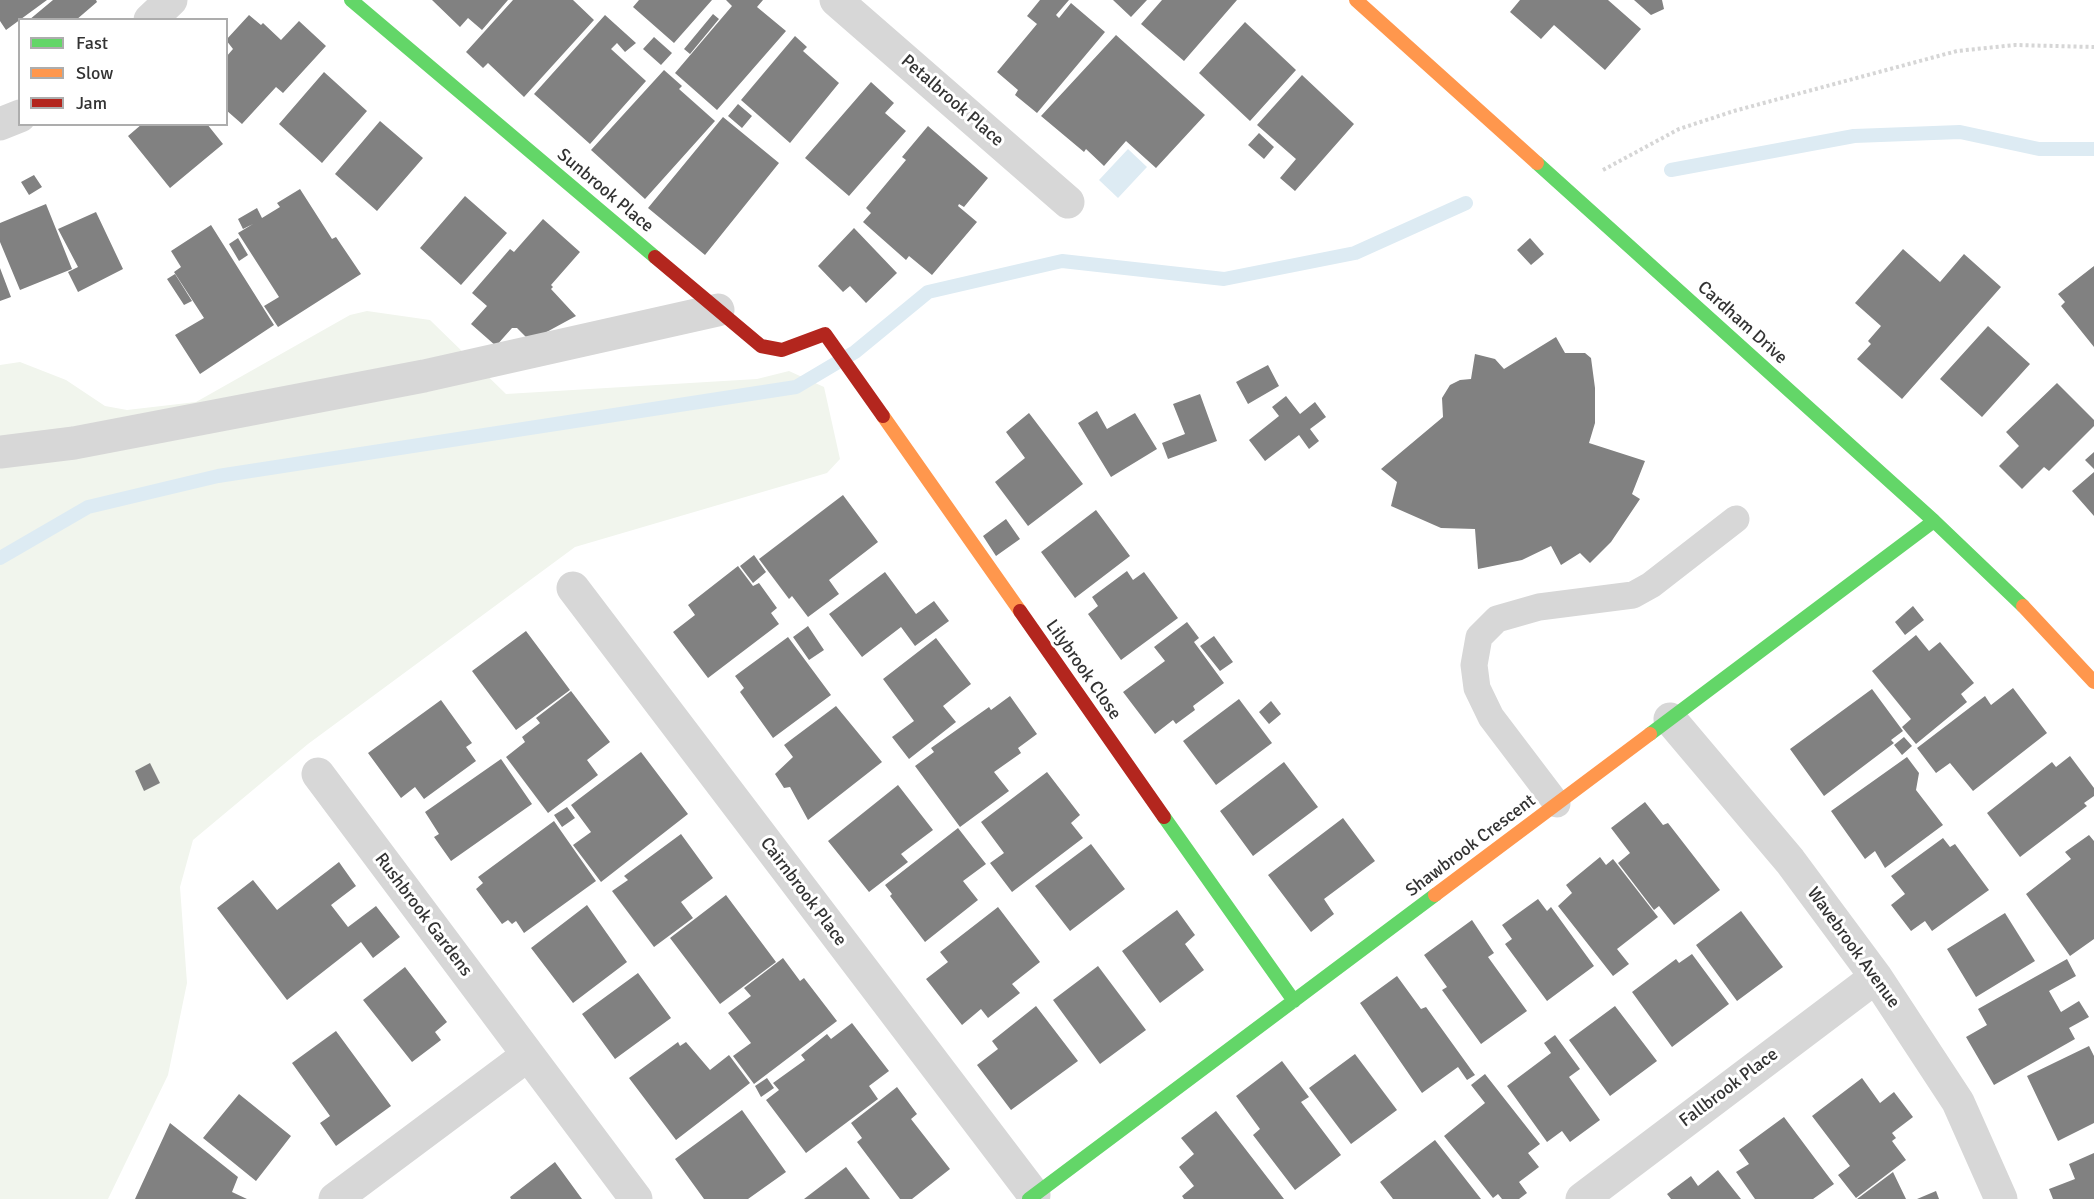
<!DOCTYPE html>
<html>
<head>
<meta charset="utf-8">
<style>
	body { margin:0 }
	#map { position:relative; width:2094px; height:1199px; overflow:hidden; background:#fff; font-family:Signika,sans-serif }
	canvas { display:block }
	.legend { position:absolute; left:18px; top:18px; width:210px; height:108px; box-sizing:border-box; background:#fff; border:2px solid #adadad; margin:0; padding:8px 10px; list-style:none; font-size:18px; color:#333 }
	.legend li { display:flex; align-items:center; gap:12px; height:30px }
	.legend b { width:30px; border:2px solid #adadad }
</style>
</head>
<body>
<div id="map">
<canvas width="2094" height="1199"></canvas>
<ul class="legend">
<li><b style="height:8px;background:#63d668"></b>Fast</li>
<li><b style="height:8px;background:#ff974d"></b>Slow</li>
<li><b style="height:8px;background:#b3261e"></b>Jam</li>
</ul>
</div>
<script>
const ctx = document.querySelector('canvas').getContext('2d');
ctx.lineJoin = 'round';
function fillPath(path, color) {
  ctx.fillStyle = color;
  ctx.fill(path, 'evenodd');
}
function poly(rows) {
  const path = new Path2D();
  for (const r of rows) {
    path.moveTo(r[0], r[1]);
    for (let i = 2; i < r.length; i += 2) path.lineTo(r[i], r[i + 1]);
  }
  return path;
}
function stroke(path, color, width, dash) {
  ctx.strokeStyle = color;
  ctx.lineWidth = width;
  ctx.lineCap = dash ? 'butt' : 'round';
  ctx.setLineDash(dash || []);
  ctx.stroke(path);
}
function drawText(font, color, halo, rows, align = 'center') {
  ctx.font = font + ' Signika,sans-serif';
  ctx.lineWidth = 6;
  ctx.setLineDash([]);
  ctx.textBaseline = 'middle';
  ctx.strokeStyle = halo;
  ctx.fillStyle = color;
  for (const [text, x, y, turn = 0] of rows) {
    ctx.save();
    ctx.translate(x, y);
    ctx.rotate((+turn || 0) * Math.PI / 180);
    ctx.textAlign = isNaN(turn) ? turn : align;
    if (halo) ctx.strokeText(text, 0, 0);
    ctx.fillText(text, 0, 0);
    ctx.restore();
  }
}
fillPath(poly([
	[367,311,430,320,506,394,757,379,789,371,824,387,840,459,827,473,575,547,308,744,193,840,180,887,187,983,168,1075,108,1199,0,1199,0,365,20,362,66,380,105,406,127,410,196,402,350,315]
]), '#f1f5ed');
fillPath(poly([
	[1128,149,1147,167,1118,198,1099,180]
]), '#ddebf3');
stroke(poly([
	[1671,170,1854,136,1960,132,2039,149,2094,149],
	[0,558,88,507,218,476,796,387,855,352,928,292,1062,261,1224,279,1355,253,1466,203]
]), '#ddebf3', 14);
fillPath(poly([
	[0,0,47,0,6,30,0,21],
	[53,0,96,0,97,2,76,20,29,20],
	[432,0,508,0,482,30,468,18,460,27],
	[513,0,573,0,594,20,524,97,488,63,483,68,466,52],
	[639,0,712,0,674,43,633,7],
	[726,0,763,0,757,7,786,31,717,110,675,73,732,6],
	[1040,0,1069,0,1056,15,1059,18,1071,3,1105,32,1037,113,1015,95,1018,90,997,72,1037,24,1027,16],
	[1113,0,1147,0,1131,17],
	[1162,0,1237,0,1184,61,1141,24],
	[1520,0,1608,0,1641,29,1605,70,1554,25,1541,39,1510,12],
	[1634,0,1662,0,1664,9,1651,15],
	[713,14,719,19,690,54,684,49],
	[249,15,261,25,263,23,281,40,299,21,326,46,283,93,276,87,242,124,226,110,226,57,233,49,226,40],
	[605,15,636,43,625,52,617,43,611,49,646,81,590,144,534,94],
	[1245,22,1296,70,1250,121,1199,73],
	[1116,35,1205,115,1156,168,1126,141,1104,166,1086,149,1084,152,1041,116],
	[795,36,807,47,803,51,839,83,790,143,741,100],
	[654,37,672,53,661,65,643,49],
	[664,70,682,86,679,89,715,121,645,199,591,150],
	[324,72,367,111,322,163,279,124],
	[1302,75,1354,124,1295,191,1280,178,1296,159,1257,125],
	[871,82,894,103,885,113,906,131,849,196,805,158],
	[738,104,752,116,742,128,728,116],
	[723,117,779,163,705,255,648,208],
	[380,121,423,158,377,211,335,174],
	[142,124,207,124,223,144,170,188,128,136],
	[928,126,988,178,964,207,959,204,958,206,977,222,932,275,909,256,906,260,863,222,871,213,866,208,906,160,902,157],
	[1259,133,1274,147,1264,159,1248,145],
	[34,175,42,187,29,195,21,182],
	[300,189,332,239,336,237,361,274,278,327,264,306,279,297,238,233,253,224,243,229,238,219,257,208,262,218,280,207,277,203],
	[465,196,507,233,461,285,420,248],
	[46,204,72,269,20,290,0,242,0,223],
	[96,212,123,269,78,292,68,272,78,267,58,229],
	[543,219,580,252,551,285,553,287,551,289,576,316,530,341,517,328,512,328,496,346,471,324,487,306,472,293,510,249,514,252],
	[211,225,274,325,200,374,175,335,204,318,174,272,181,267,171,251],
	[854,228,897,273,866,303,850,286,843,292,818,266],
	[238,238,248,255,239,261,229,244],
	[1530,238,1544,254,1531,265,1517,250],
	[1903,249,1940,282,1964,254,2001,287,1902,399,1857,359,1871,344,1868,341,1881,326,1855,303],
	[2094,266,2094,347,2061,306,2065,302,2058,294],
	[0,268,11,297,0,301],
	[175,274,192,301,184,305,167,279],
	[1988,326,2030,364,1982,417,1940,379],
	[1556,337,1565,353,1585,353,1591,358,1595,388,1595,423,1589,443,1645,461,1632,494,1640,499,1611,542,1590,563,1580,553,1561,565,1551,546,1522,560,1478,569,1475,529,1441,528,1391,506,1397,482,1381,469,1443,417,1442,398,1450,385,1460,380,1471,379,1475,354,1495,359,1504,369],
	[1268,365,1279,386,1248,404,1236,382],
	[2057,383,2094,420,2094,426,2049,471,2044,467,2022,489,1999,466,2019,446,2006,432],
	[1200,394,1217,441,1168,459,1162,443,1185,434,1173,404],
	[1286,396,1300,414,1315,402,1326,417,1310,429,1319,441,1309,449,1299,435,1265,461,1249,440,1279,416,1272,407],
	[1097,411,1107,429,1135,413,1157,449,1111,477,1078,423],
	[1029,413,1083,484,1028,526,995,482,1025,458,1006,432],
	[2094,452,2094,469,2085,460],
	[2094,472,2094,516,2072,491],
	[843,495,878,542,829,580,839,594,808,617,792,596,789,599,759,559],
	[1096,510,1130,556,1075,598,1041,552],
	[1006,519,1020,539,996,556,983,536],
	[754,555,766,572,753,583,740,566],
	[738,566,753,586,759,583,777,608,771,613,779,624,708,678,673,632,695,615,688,605],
	[1127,571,1133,580,1144,572,1178,618,1121,660,1088,614,1098,606,1092,597],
	[885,572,916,614,934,601,949,621,915,646,901,627,862,657,829,614],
	[1913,606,1924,620,1905,635,1895,622],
	[1187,622,1199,638,1194,642,1224,683,1193,706,1195,710,1176,724,1173,720,1155,734,1123,692,1165,661,1154,647],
	[808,626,824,650,809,660,793,637],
	[526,631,570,690,516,730,472,671],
	[1916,635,1929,651,1940,642,1974,683,1961,694,1967,702,1916,744,1902,727,1911,719,1872,671],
	[1214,636,1233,662,1220,671,1200,646],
	[788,637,831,695,773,738,740,692,744,688,735,676],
	[936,638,971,684,943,706,956,722,909,759,892,737,914,721,883,679],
	[2013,688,2047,733,1973,791,1950,763,1936,773,1917,748,1985,696,1991,705],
	[1872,689,1903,731,1891,740,1894,743,1824,796,1790,749],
	[571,691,610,742,587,760,598,775,548,813,506,757,525,742,522,737,540,723,536,718],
	[1010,696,1037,734,1018,748,1021,753,994,772,1009,791,960,827,915,766,934,752,931,748,989,707,991,710],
	[1239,699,1272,743,1216,785,1183,741],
	[441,700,472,743,466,747,476,761,424,799,415,787,401,798,368,753],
	[1271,701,1281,714,1269,724,1259,712],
	[836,706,882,762,808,820,790,787,784,788,775,774,793,757,784,745],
	[1904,737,1912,746,1902,755,1894,745],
	[641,752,688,814,601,882,573,845,591,832,571,805],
	[2070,756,2094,788,2094,796,2084,803,2087,806,2020,857,1987,813,2052,762,2056,767],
	[1907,757,1919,773,1916,790,1943,825,1885,868,1875,851,1865,859,1831,811],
	[501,759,532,804,451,861,434,837,439,834,425,812],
	[1284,762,1318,807,1253,856,1220,811],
	[150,763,160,783,144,791,135,771],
	[1047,772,1080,815,1071,823,1083,838,1012,892,990,863,1004,853,981,822],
	[898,785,933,830,901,854,908,862,869,892,828,841],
	[1645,802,1663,825,1668,823,1720,890,1674,925,1659,906,1654,910,1618,863,1630,853,1611,828],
	[567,807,575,818,562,827,554,815],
	[1343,818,1375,861,1324,899,1334,914,1311,932,1268,875],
	[554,821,596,881,524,933,516,921,512,924,508,920,502,924,476,889,483,883,478,877],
	[958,828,986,864,963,881,978,900,925,942,890,896,892,894,885,885],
	[681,834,713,878,681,902,693,918,654,947,612,891,628,880,624,876],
	[2089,835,2094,841,2094,939,2070,956,2026,894,2071,859,2065,852],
	[1943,838,1950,847,1955,844,1989,890,1932,931,1925,921,1911,931,1891,905,1905,894,1891,876],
	[1091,844,1125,889,1070,931,1035,886],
	[1600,857,1606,865,1613,859,1658,917,1617,949,1629,964,1613,976,1558,906,1572,893,1566,885],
	[339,862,356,886,331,905,348,927,376,906,400,937,373,958,361,942,287,1000,217,908,253,880,277,910],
	[726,895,776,962,720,1004,670,938],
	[1538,899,1547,911,1551,907,1594,966,1547,1001,1505,944,1512,939,1502,925],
	[587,905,627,962,573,1003,531,948],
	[998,907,1040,962,1012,984,1020,993,988,1018,981,1009,962,1025,926,979,948,962,940,952],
	[1177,910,1195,935,1185,944,1204,970,1160,1003,1122,951],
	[1741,911,1783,967,1737,1001,1696,945],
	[2005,913,2035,961,1976,997,1947,949],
	[1472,920,1494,953,1488,957,1527,1011,1481,1044,1442,990,1447,987,1424,955],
	[1692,954,1729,1004,1672,1047,1632,992,1676,959,1679,963],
	[783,958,800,981,804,978,837,1021,754,1084,733,1056,751,1043,728,1013,751,996,744,988],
	[2067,959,2076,976,2049,991,2061,1012,2079,1001,2089,1017,2069,1028,2075,1039,1994,1085,1966,1037,1987,1025,1978,1009],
	[1098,966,1146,1030,1100,1064,1053,1000],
	[405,967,447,1022,435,1032,441,1040,412,1062,363,1000],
	[638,973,671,1018,615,1059,582,1014],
	[1397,976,1421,1009,1426,1007,1475,1075,1467,1080,1458,1067,1422,1093,1360,1003],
	[1036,1006,1078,1061,1011,1110,977,1065,998,1049,992,1041],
	[1615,1006,1657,1061,1610,1096,1569,1040],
	[852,1023,889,1071,869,1086,878,1099,806,1153,766,1100,779,1090,773,1083,805,1060,801,1055,827,1034,831,1039],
	[336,1031,391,1106,336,1146,320,1123,330,1116,292,1063],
	[1555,1035,1580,1069,1569,1077,1600,1120,1570,1142,1562,1131,1547,1142,1507,1086,1551,1053,1544,1043],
	[678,1042,680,1046,686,1042,710,1070,729,1055,750,1083,676,1140,629,1078],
	[2089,1046,2094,1056,2094,1123,2058,1141,2027,1076],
	[1355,1054,1397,1110,1351,1144,1309,1088],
	[1282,1061,1309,1097,1301,1102,1341,1155,1295,1190,1253,1135,1260,1129,1236,1096],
	[1485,1074,1540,1144,1528,1153,1539,1167,1519,1182,1527,1193,1519,1199,1502,1199,1498,1194,1493,1198,1444,1136,1485,1103,1471,1085],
	[767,1078,774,1088,761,1097,755,1086],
	[1862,1078,1880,1103,1894,1092,1913,1117,1892,1133,1896,1138,1892,1141,1906,1160,1856,1198,1838,1175,1850,1166,1812,1116],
	[897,1087,917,1114,911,1119,950,1169,912,1199,900,1199,857,1142,862,1138,851,1123],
	[239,1094,291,1136,256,1181,203,1138],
	[742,1110,786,1172,748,1199,704,1199,675,1159],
	[1216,1111,1284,1199,1184,1199,1182,1196,1194,1186,1179,1167,1194,1154,1181,1138],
	[1784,1117,1834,1184,1813,1199,1755,1199,1736,1172,1749,1164,1739,1150],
	[170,1123,238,1177,232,1192,247,1199,135,1199],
	[1435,1140,1481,1199,1393,1199,1380,1182],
	[2094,1153,2094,1199,2053,1199,2049,1189,2075,1179,2069,1164],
	[555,1162,582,1199,511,1199,510,1197],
	[846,1167,870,1199,804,1199],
	[1718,1170,1741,1199,1671,1199,1667,1194,1691,1176,1698,1186],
	[1893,1172,1906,1199,1857,1199],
	[1936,1191,1939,1199,1917,1199]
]), '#818181');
stroke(poly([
	[1603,170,1679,129,1734,111,1957,51,2015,45,2094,47]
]), '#d6d6d6', 4, [3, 3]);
stroke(poly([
	[1557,804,1491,717,1477,688,1474,665,1479,637,1497,619,1539,607,1633,595,1651,585,1736,519]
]), '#d7d7d7', 27);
stroke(poly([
	[836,0,1068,202],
	[150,20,171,0],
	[0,124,20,116],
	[0,452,74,443,424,376,718,310],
	[573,588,1034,1195],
	[1670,719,1790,861,1876,977,1958,1102,2001,1199],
	[318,774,636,1199],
	[335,1199,528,1055],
	[1582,1199,1876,977]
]), '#d7d7d7', 33);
stroke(poly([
	[351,0,655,257],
	[1537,163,1934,521,2023,606],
	[1650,734,1934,521],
	[1164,817,1294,1001],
	[1029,1199,1435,895]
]), '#63d668', 14);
stroke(poly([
	[1356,0,1537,163],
	[883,416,1020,611],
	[2023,606,2094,682],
	[1435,895,1650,734]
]), '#ff974d', 14);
stroke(poly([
	[655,257,761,346,782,350,825,334,883,416],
	[1020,611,1164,817]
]), '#b3261e', 14);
drawText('18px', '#333', '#fff', [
	["Petalbrook Place",952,101,41],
	["Sunbrook Place",605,191,40],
	["Cardham Drive",1742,323,42],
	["Lilybrook Close",1083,670,55],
	["Shawbrook Crescent",1471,846,-37],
	["Cairnbrook Place",803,892,53],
	["Rushbrook Gardens",423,915,53],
	["Wavebrook Avenue",1853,948,54],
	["Fallbrook Place",1729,1088,-37]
]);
</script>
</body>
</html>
